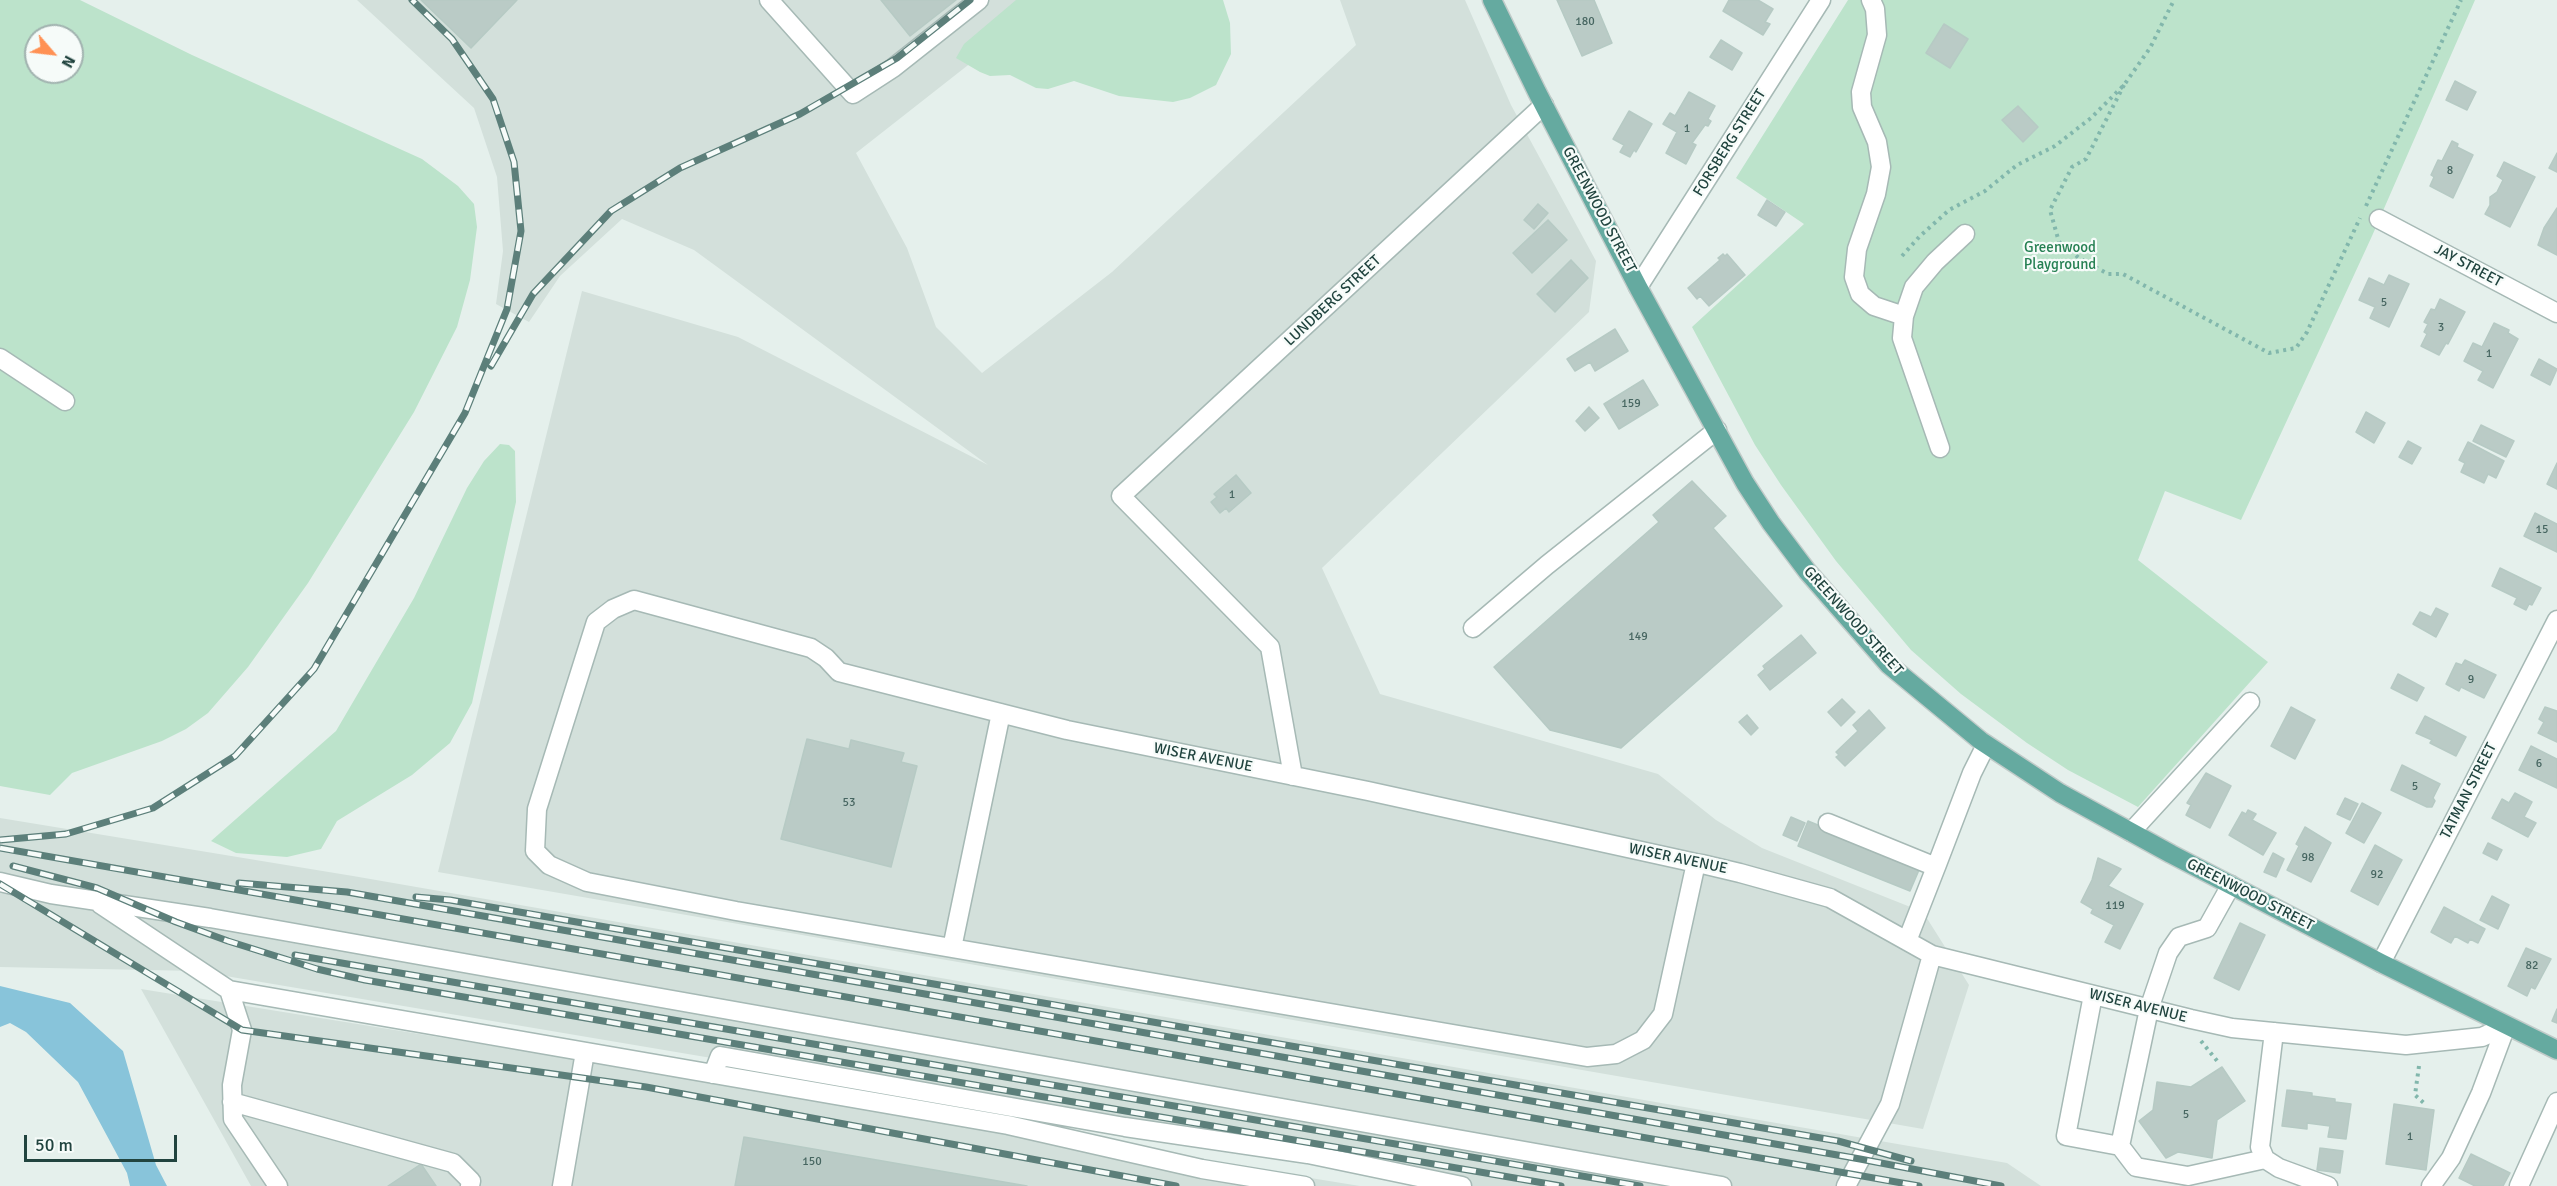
<!DOCTYPE html>
<html>
<head>
<meta charset="utf-8">
<style>
	body { margin:0 }
	#map { position:relative; width:2557px; height:1186px; overflow:hidden; background:#e5f0ec; font-family:Signika,sans-serif }
	canvas { display:block }
	.north { position:absolute; left:24px; top:24px; width:60px; height:60px; box-sizing:border-box; background:#f6fbf9; border:2px solid #a1b2af; border-radius:50%; rotate:118deg; font-size:16px; font-weight:700; line-height:24px; text-align:center; color:#21443f }
	.north::after { content:''; display:block; margin:auto; width:21px; height:27px; background:#ff9154; clip-path:polygon(50% 0,100% 100%,50% 72%,0 100%) }
	.scale { position:absolute; left:24px; top:1135px; width:153px; height:27px; box-sizing:border-box; border:3px solid #21443f; border-top:0; padding-left:8px; font-size:18px; line-height:21px; white-space:nowrap; color:#21443f; -webkit-text-stroke:4px #f6fbf9; paint-order:stroke }
</style>
</head>
<body>
<div id="map">
<canvas width="2557" height="1186"></canvas>
<div class="north">N</div>
<div class="scale">50 m</div>
</div>
<script>
const ctx = document.querySelector('canvas').getContext('2d');
ctx.lineJoin = 'round';
function fillPath(path, color) {
  ctx.fillStyle = color;
  ctx.fill(path, 'evenodd');
}
function poly(rows) {
  const path = new Path2D();
  for (const r of rows) {
    path.moveTo(r[0], r[1]);
    for (let i = 2; i < r.length; i += 2) path.lineTo(r[i], r[i + 1]);
  }
  return path;
}
function stroke(path, color, width, dash) {
  ctx.strokeStyle = color;
  ctx.lineWidth = width;
  ctx.lineCap = dash ? 'butt' : 'round';
  ctx.setLineDash(dash || []);
  ctx.stroke(path);
}
function drawText(font, color, halo, rows, align = 'center') {
  ctx.font = font + ' Signika,sans-serif';
  ctx.lineWidth = 4.5;
  ctx.setLineDash([]);
  ctx.textBaseline = 'middle';
  ctx.strokeStyle = halo;
  ctx.fillStyle = color;
  for (const [text, x, y, turn = 0] of rows) {
    ctx.save();
    ctx.translate(x, y);
    ctx.rotate((+turn || 0) * Math.PI / 180);
    ctx.textAlign = isNaN(turn) ? turn : align;
    if (halo) ctx.strokeText(text, 0, 0);
    ctx.fillText(text, 0, 0);
    ctx.restore();
  }
}
fillPath(poly([
	[357,0,1051,0,856,153,907,248,936,327,982,373,1112,272,1356,45,1340,0,1465,0,1511,105,1596,261,1589,312,1322,568,1380,694,1658,774,1716,820,1762,848,1923,912,1969,985,1923,1129,438,872,582,291,738,337,988,465,694,250,622,219,560,276,529,322,496,304,503,251,497,177,474,108],
	[0,818,353,876,2007,1163,2041,1186,1470,1186,196,971,0,967],
	[141,989,1360,1186,251,1186]
]), '#d3e0db');
fillPath(poly([
	[0,0,80,0,192,55,422,159,458,186,474,204,477,227,470,280,457,327,414,412,308,583,248,667,208,713,186,729,162,741,72,773,50,795,0,786],
	[36,36,72,36,72,72,36,72],
	[1016,0,1223,0,1230,23,1231,54,1216,85,1190,98,1173,102,1119,96,1074,81,1048,89,1036,88,1010,75,990,76,980,72,956,58,964,44],
	[1848,0,2475,0,2372,236,2241,520,2165,491,2138,560,2268,662,2138,807,2068,770,2027,743,1961,694,1911,650,1836,561,1781,485,1755,445,1692,327,1804,224,1736,178],
	[500,444,509,445,515,451,516,502,472,703,450,743,412,775,337,821,321,849,287,857,236,853,211,841,336,731,414,598,467,488,484,461]
]), '#bce3cb');
fillPath(poly([
	[0,986,70,1003,123,1051,156,1165,167,1186,130,1186,127,1173,78,1082,26,1032,10,1023,0,1027]
]), '#88c4da');
const building = poly([
	[421,0,517,0,471,48,421,0],
	[881,0,956,0,910,36,881,0],
	[1557,0,1594,0,1612,43,1582,56,1557,0],
	[1729,0,1758,0,1773,9,1765,22,1770,24,1763,35,1723,11,1729,0],
	[1944,24,1968,39,1950,68,1926,53,1944,24],
	[1721,40,1742,53,1732,70,1710,57,1721,40],
	[2455,81,2476,92,2467,110,2446,100,2455,81],
	[1689,92,1715,106,1708,119,1711,121,1708,126,1705,125,1692,143,1696,145,1686,164,1666,153,1677,132,1663,124,1670,113,1675,116,1689,92],
	[2018,106,2038,127,2023,142,2002,120,2018,106],
	[1629,111,1652,124,1636,152,1634,150,1630,157,1620,152,1624,145,1613,139,1629,111],
	[2452,141,2458,144,2457,147,2473,155,2453,198,2430,186,2434,177,2431,175,2438,160,2442,161,2452,141],
	[2557,153,2557,172,2549,168,2557,153],
	[2504,162,2535,177,2510,227,2485,214,2490,205,2490,197,2497,192,2503,180,2497,176,2504,162],
	[1767,200,1785,212,1776,226,1758,215,1767,200],
	[1538,204,1548,213,1534,229,1524,220,1538,204],
	[2557,208,2557,255,2538,245,2544,228,2557,208],
	[1548,220,1567,240,1532,273,1513,253,1548,220],
	[1723,254,1725,256,1727,254,1745,275,1709,306,1700,296,1697,299,1688,288,1720,260,1718,258,1723,254],
	[1571,260,1588,278,1555,312,1537,294,1571,260],
	[2389,275,2409,284,2389,327,2370,318,2375,307,2359,300,2369,278,2384,285,2389,275],
	[2440,299,2465,312,2448,344,2446,343,2439,355,2421,346,2427,334,2424,332,2428,324,2424,322,2431,309,2435,310,2440,299],
	[2494,323,2509,330,2508,333,2518,339,2493,388,2478,380,2483,371,2464,361,2473,343,2482,347,2494,323],
	[1615,329,1628,351,1595,371,1590,362,1575,371,1567,359,1615,329],
	[2539,359,2557,369,2550,385,2531,375,2539,359],
	[1643,380,1658,405,1619,429,1604,404,1643,380],
	[1589,407,1599,418,1585,431,1576,421,1589,407],
	[2366,412,2385,423,2374,443,2356,432,2366,412],
	[2481,425,2514,441,2506,457,2473,441,2481,425],
	[2408,441,2421,448,2412,464,2399,457,2408,441],
	[2468,442,2504,461,2496,478,2488,474,2484,483,2461,472,2465,463,2459,460,2468,442],
	[2557,463,2557,489,2547,484,2557,463],
	[1236,475,1251,493,1229,512,1226,508,1220,513,1211,502,1217,497,1214,494,1236,475],
	[1692,481,1726,516,1713,528,1782,606,1621,748,1550,730,1494,667,1659,522,1653,515,1692,481],
	[2535,513,2557,524,2557,552,2524,536,2535,513],
	[2500,568,2541,588,2532,605,2529,604,2526,610,2514,604,2517,598,2492,586,2500,568],
	[2436,608,2448,614,2436,637,2413,624,2420,612,2431,617,2436,608],
	[1801,635,1816,653,1770,690,1758,675,1765,669,1763,666,1801,635],
	[2465,660,2496,675,2484,698,2461,687,2459,691,2446,684,2456,663,2462,665,2465,660],
	[2398,674,2424,688,2417,701,2391,688,2398,674],
	[1842,699,1855,712,1841,726,1828,712,1842,699],
	[2291,707,2315,720,2295,759,2271,746,2291,707],
	[2545,707,2557,711,2557,742,2538,733,2544,722,2539,719,2545,707],
	[1869,710,1885,728,1845,766,1836,757,1839,755,1836,752,1858,731,1853,725,1869,710],
	[1747,715,1758,728,1751,735,1739,722,1747,715],
	[2425,716,2466,737,2456,756,2430,743,2432,740,2416,733,2425,716],
	[807,739,849,749,851,740,904,753,901,762,917,766,891,867,781,839,807,739],
	[2531,746,2557,759,2557,788,2519,770,2531,746],
	[2402,765,2440,784,2433,798,2435,801,2432,807,2427,807,2391,790,2402,765],
	[2206,773,2231,786,2210,828,2186,815,2191,805,2187,803,2206,773],
	[2515,793,2532,802,2524,817,2536,823,2528,837,2492,818,2502,799,2509,803,2515,793],
	[2345,798,2358,804,2350,820,2337,814,2345,798],
	[2362,803,2381,813,2364,843,2346,833,2362,803],
	[2248,810,2256,814,2252,820,2276,833,2263,855,2229,835,2242,812,2246,814,2248,810],
	[1791,817,1805,823,1797,841,1783,835,1791,817],
	[1808,821,1867,845,1866,849,1919,870,1910,891,1798,846,1808,821],
	[2305,827,2331,843,2311,882,2287,870,2299,846,2296,844,2305,827],
	[2488,843,2502,850,2497,860,2483,853,2488,843],
	[2375,845,2402,860,2378,905,2351,891,2375,845],
	[2273,853,2284,859,2276,877,2264,872,2273,853],
	[2098,858,2121,869,2108,886,2143,904,2120,949,2105,942,2114,925,2091,913,2093,909,2081,902,2092,880,2098,858],
	[2492,896,2509,905,2498,929,2480,920,2492,896],
	[2444,907,2485,929,2478,943,2470,939,2468,943,2455,936,2451,943,2431,932,2444,907],
	[2240,923,2265,935,2239,990,2214,978,2240,923],
	[2526,948,2551,959,2535,989,2531,987,2527,996,2508,986,2526,948],
	[2557,1009,2557,1023,2552,1021,2557,1009],
	[2222,1067,2245,1101,2217,1120,2212,1158,2178,1152,2166,1158,2139,1121,2153,1110,2157,1082,2191,1087,2222,1067],
	[2287,1090,2312,1093,2312,1096,2335,1099,2335,1102,2351,1104,2346,1139,2328,1137,2330,1126,2307,1123,2307,1129,2282,1126,2287,1090],
	[2394,1104,2434,1110,2426,1170,2386,1164,2394,1104],
	[744,1137,1027,1186,735,1186,744,1137],
	[2320,1148,2343,1151,2340,1173,2317,1170,2320,1148],
	[2471,1154,2510,1173,2503,1186,2475,1186,2459,1178,2471,1154],
	[421,1164,436,1186,388,1186,421,1164]
]);
fillPath(building, '#bacbc6');
stroke(building, '#b6cac4', 1.5);
const minor = poly([
	[769,0,853,94,893,68,979,0],
	[1871,0,1875,9,1877,35,1861,92,1862,107,1877,142,1881,167,1876,194,1857,249,1854,277,1860,294,1874,306,1904,316],
	[2379,219,2557,313],
	[1638,287,1821,0],
	[0,358,65,401],
	[1940,448,1902,338,1904,316,1914,287,1935,262,1965,234],
	[1473,628,1547,565,1717,430],
	[1293,776,1270,647,1121,496,1544,105],
	[1828,823,1936,867,1907,941],
	[2131,832,2250,702],
	[1696,863,1663,1014,1643,1040,1616,1054,1587,1057,736,911,587,882,549,865,535,851,537,809,596,622,613,609,634,600,811,648,826,658,839,672,1067,730,1368,791,1696,863,1702,864,1740,873,1830,898,1932,955,2191,1019,2232,1028,2406,1045,2482,1037,2506,1026],
	[1936,867,1972,773,1986,745],
	[0,882,51,894,210,918,1722,1186],
	[100,904,229,990,1008,1125,1202,1169,1305,1186],
	[952,948,1001,713],
	[2381,963,2557,620],
	[229,990,242,1030,232,1085,233,1119,278,1186],
	[2093,995,2066,1136,2120,1146,2149,1009,2168,953,2179,937,2207,928,2231,885],
	[2274,1032,2260,1147,2265,1159,2279,1168,2328,1186],
	[713,1074,720,1056,1125,1127,1308,1154,1462,1186],
	[232,1102,453,1163,471,1181,470,1186],
	[2120,1146,2136,1167,2188,1176,2265,1159],
	[562,1186,585,1052],
	[1846,1186,1890,1104,1932,955],
	[2431,1186,2451,1158,2481,1093,2506,1026],
	[2519,1186,2557,1102]
]);
const major = poly([
	[1492,0,1537,92,1638,287,1745,483,1771,523,1807,571,1889,665,1981,741,2060,793,2171,854,2381,963,2557,1050]
]);
stroke(minor, '#a6b9b5', 21);
stroke(major, '#c1cbc9', 21);
stroke(poly([
	[2124,85,2086,159,2072,167,2050,210,2059,242,2079,258,2108,274,2123,274,2269,353,2296,348,2307,332,2360,218],
	[2366,206,2461,0],
	[1902,256,1920,236,1949,210,1985,191,2017,165,2055,146,2091,118,2124,85,2150,48,2174,0],
	[2201,1041,2218,1062],
	[2419,1066,2415,1095,2426,1105]
]), '#82b7ac', 4, [3, 4.5]);
stroke(minor, '#fff', 18);
stroke(major, '#65aaa0', 18);
const rail = poly([
	[491,366,533,294,611,211,680,168,800,114,897,58,970,0],
	[0,840,66,834,153,808,235,756,314,669,465,413,507,309,521,231,514,162,493,99,452,39,412,0],
	[0,848,1919,1186],
	[13,866,97,888,176,922,228,941,317,969,365,980,1561,1186],
	[239,883,347,892,1860,1159,2001,1186],
	[0,884,242,1030,646,1087,1176,1186],
	[416,897,450,900,1838,1141,1911,1161],
	[295,955,1640,1186]
]);
stroke(rail, '#5c7f7a', 7);
stroke(rail, '#f6fbf9', 4.5, [14]);
drawText('12px', '#476661', null, [
	["180",1585,22],
	["1",1687,129],
	["8",2450,171],
	["5",2384,303],
	["3",2441,328],
	["1",2489,354],
	["159",1631,404],
	["1",1232,495],
	["15",2542,530],
	["149",1638,637],
	["9",2471,680],
	["6",2539,764],
	["5",2415,787],
	["53",849,803],
	["98",2308,858],
	["92",2377,875],
	["119",2115,906],
	["82",2532,966],
	["5",2186,1115],
	["1",2410,1137],
	["150",812,1162]
]);
drawText('15px', '#21443f', '#f6fbf9', [
	["FORSBERG STREET",1730,143,-58],
	["GREENWOOD STREET",1599,210,62],
	["JAY STREET",2468,266,28],
	["LUNDBERG STREET",1333,301,-43],
	["GREENWOOD STREET",1853,621,48],
	["WISER AVENUE",1203,758,11],
	["TATMAN STREET",2469,791,-63],
	["WISER AVENUE",1678,859,12],
	["GREENWOOD STREET",2250,895,27],
	["WISER AVENUE",2138,1006,14]
]);
drawText('15px', '#268053', '#f6fbf9', [
	["Greenwood",2060,248],
	["Playground",2060,265]
]);
</script>
</body>
</html>
